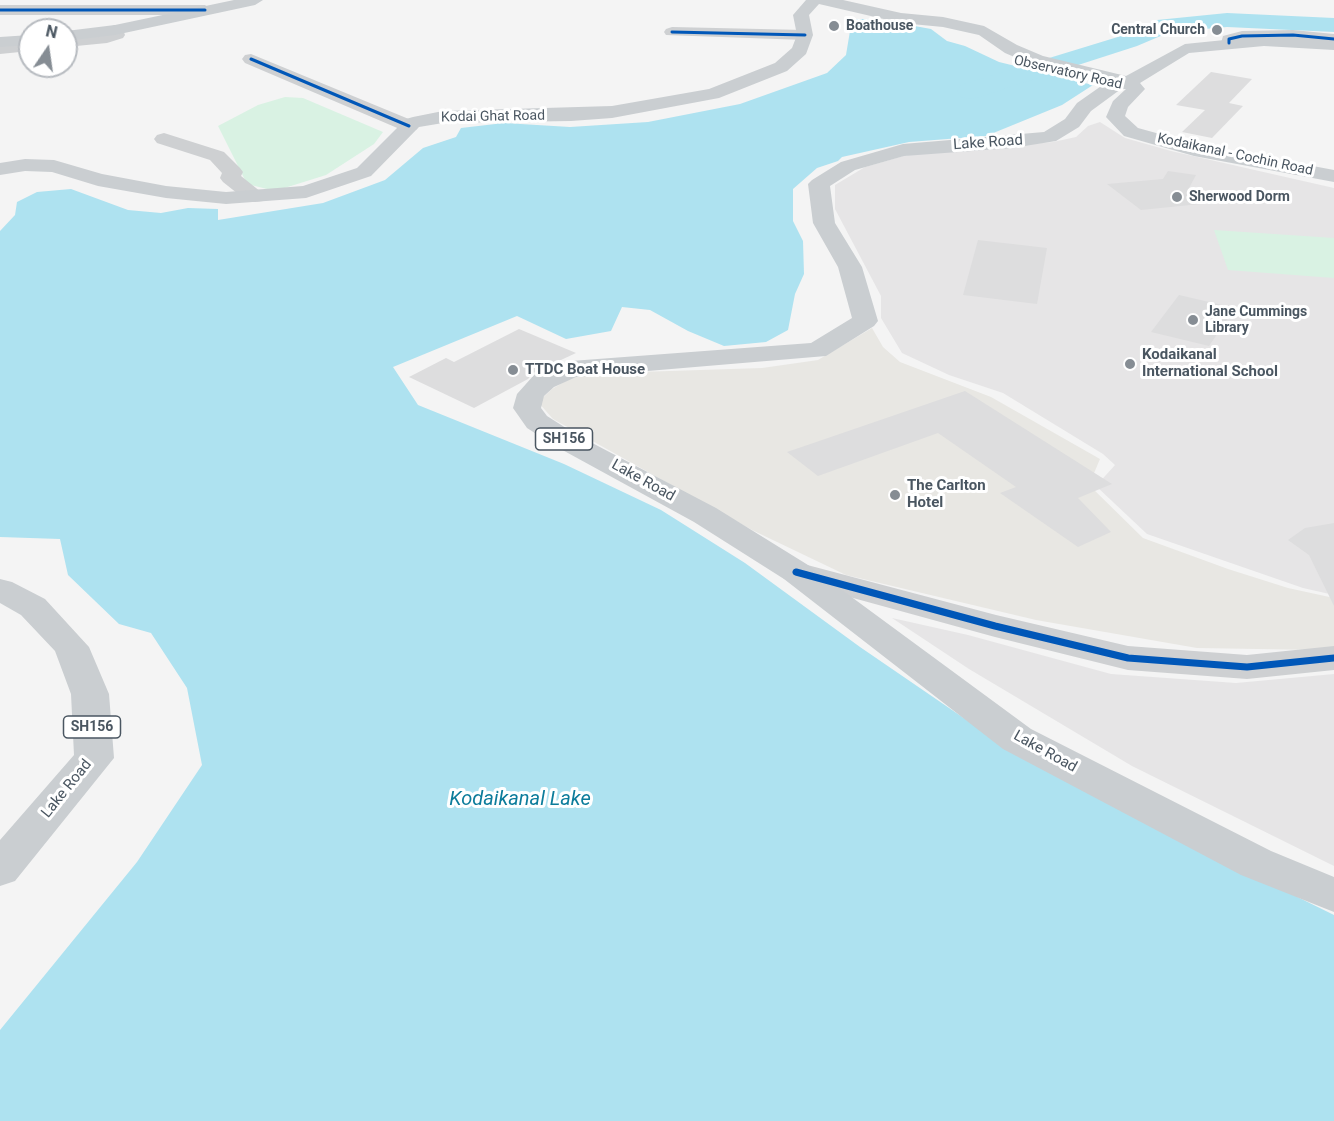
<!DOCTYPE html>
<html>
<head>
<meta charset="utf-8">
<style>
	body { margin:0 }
	#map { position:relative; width:1334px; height:1121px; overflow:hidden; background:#f4f4f4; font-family:Roboto,sans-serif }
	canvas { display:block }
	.north { position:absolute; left:18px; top:18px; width:60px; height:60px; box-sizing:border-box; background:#fff; border:2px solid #b7bbc0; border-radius:50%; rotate:13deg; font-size:16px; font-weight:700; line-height:24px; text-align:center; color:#4a5661 }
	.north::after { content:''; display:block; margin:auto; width:21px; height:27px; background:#868d94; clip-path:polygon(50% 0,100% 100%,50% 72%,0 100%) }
</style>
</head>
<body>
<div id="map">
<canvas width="1334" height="1121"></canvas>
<div class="north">N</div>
</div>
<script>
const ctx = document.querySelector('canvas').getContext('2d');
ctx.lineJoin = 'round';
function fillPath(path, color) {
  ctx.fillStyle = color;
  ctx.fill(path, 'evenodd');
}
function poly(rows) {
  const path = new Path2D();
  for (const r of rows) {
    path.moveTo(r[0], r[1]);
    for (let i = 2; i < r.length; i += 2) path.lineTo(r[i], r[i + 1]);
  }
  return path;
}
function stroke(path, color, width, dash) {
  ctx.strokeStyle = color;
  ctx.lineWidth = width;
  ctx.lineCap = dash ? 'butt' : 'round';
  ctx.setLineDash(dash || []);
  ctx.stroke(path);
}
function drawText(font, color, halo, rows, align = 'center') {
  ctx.font = font + ' Roboto,sans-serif';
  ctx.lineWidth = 6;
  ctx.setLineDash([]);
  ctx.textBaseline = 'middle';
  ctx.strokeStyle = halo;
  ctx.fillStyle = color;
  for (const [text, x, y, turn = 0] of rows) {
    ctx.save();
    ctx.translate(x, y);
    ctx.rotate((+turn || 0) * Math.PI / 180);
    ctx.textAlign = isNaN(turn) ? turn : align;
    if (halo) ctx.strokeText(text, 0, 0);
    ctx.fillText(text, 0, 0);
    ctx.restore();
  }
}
fillPath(poly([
	[872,328,883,347,900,362,991,397,1100,459,1089,485,1143,538,1228,569,1288,588,1334,598,1334,647,1318,650,1197,648,1036,620,846,575,752,530,553,419,538,402,552,389,577,374,762,368,818,360]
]), '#e8e7e3');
fillPath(poly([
	[1100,122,1125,138,1171,151,1334,188,1334,595,1303,588,1147,534,1096,486,1115,465,1103,454,1003,393,949,375,902,353,881,318,881,296,835,209,835,185,865,167,903,156,927,152,1053,142,1076,137,1088,126],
	[892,618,968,635,1111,674,1236,683,1334,674,1334,866,1132,766,969,669]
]), '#e6e5e6');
fillPath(poly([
	[285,97,303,98,383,132,374,144,326,175,275,191,247,184,218,126,258,105],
	[1214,230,1334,238,1334,278,1228,270]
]), '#d9f2e3');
fillPath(poly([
	[852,19,876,19,931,29,947,41,965,46,999,62,1093,85,1062,105,986,136,909,142,842,157,838,161,817,168,793,189,793,221,803,241,804,274,795,294,788,330,766,342,724,346,688,331,650,310,622,307,611,331,566,339,517,316,393,367,418,405,564,464,661,510,745,563,860,647,1009,749,1188,843,1334,915,1334,1121,0,1121,0,1030,137,862,202,765,187,688,151,633,119,624,68,575,60,539,0,537,0,231,15,215,17,202,37,192,71,189,128,210,161,213,188,208,218,209,218,220,323,203,385,180,423,148,456,137,461,128,504,123,570,127,648,122,740,104,827,73,846,55]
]), '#aee2f0');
fillPath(poly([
	[1227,13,1334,18,1334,32,1227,27,1170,32,1137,46,979,97,970,99,961,97,957,91,961,85,1121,36,1157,20,1227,13]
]), '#aee2f0');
fillPath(poly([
	[1211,72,1252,79,1229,103,1243,106,1212,138,1182,132,1205,110,1176,105],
	[1168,171,1196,175,1189,188,1230,197,1230,201,1141,210,1107,184,1163,179],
	[978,240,1047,248,1037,304,963,295],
	[1179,295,1235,308,1209,346,1151,332],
	[519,329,576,353,533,373,528,379,474,408,409,377,446,358,454,362],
	[965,391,1112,484,1078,498,1111,532,1078,547,1000,493,1016,487,938,433,818,476,787,452],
	[1334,523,1334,606,1309,555,1288,540,1305,528]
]), '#ddddde');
fillPath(poly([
	[0,5,205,5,213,10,205,15,0,15,0,5],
	[115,25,123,30,125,35,123,38,107,43,66,47,66,37,106,33,109,27,115,25],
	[672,27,805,30,813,35,805,40,666,35,664,32,666,29,672,27],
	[1293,30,1334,34,1334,44,1293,40,1242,41,1229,48,1221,43,1223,36,1242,31,1293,30],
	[30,41,30,51,0,54,0,44,30,41],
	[251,54,416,122,419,126,416,130,402,130,245,63,242,59,245,55,251,54],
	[164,133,224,152,240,168,243,172,241,176,266,196,263,201,255,202,247,201,223,182,220,178,222,173,210,160,157,143,154,139,157,135,164,133],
	[796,562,996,615,1128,646,1247,655,1334,646,1334,670,1247,679,1128,670,995,637,784,579,779,572,784,565,796,562]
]), '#ced0d2');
fillPath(poly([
	[234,0,263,0,255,5,115,35,66,41,66,31,115,25,234,0],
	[806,0,843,0,901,13,943,17,984,26,1017,45,1043,56,1126,76,1185,44,1264,36,1334,40,1334,50,1264,46,1189,53,1140,83,1145,89,1128,107,1125,116,1138,128,1196,144,1334,170,1334,182,1194,156,1124,136,1106,117,1113,101,1126,89,1121,89,1091,111,1079,127,1056,141,1012,148,904,156,855,170,830,186,835,223,862,267,878,321,874,326,826,356,576,377,554,387,544,396,541,408,547,416,577,435,716,508,808,565,1031,729,1271,851,1334,877,1334,912,1241,875,1003,749,784,579,694,522,557,447,527,428,513,408,517,394,534,375,571,361,811,343,852,318,838,267,813,223,808,184,812,180,841,162,903,144,1044,132,1065,119,1077,103,1107,82,1031,64,1005,53,979,35,943,27,901,23,819,4,809,15,813,35,806,54,787,71,719,98,612,118,571,121,443,123,419,127,371,176,306,198,226,204,166,198,98,186,52,172,25,171,0,175,0,163,25,159,54,160,102,174,166,186,226,192,303,186,357,168,406,119,413,117,443,111,612,106,709,89,775,63,792,48,797,35,793,15,806,0],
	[30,35,30,45,0,47,0,37,30,35],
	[0,579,12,582,45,599,89,647,109,694,114,758,15,881,0,886,0,840,74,755,71,694,55,651,21,615,0,603,0,579]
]), '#caced1');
stroke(poly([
	[0,10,205,10],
	[672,32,805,35],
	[1229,43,1229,39,1242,36,1293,35,1334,39],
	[251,59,409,126]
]), '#0057b8', 3);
stroke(poly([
	[796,572,995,626,1128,658,1247,667,1334,658]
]), '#0057b8', 7);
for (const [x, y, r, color] of [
	[834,26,6,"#868d94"],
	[1217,30,6,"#868d94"],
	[1177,197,6,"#868d94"],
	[1193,320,6,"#868d94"],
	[1130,364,6,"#868d94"],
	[513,370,6,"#868d94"],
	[895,495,6,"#868d94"]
]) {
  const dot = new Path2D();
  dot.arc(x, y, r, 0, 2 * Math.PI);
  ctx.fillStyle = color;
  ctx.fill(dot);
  stroke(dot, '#fff', 2);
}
drawText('bold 14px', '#4a5661', '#fff', [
	["Boathouse",846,26],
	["Central Church",1205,30,"right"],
	["Sherwood Dorm",1189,197],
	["Jane Cummings",1205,312],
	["Library",1205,328]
], 'left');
drawText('14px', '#4a5661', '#fff', [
	["Observatory Road",1068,73,13],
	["Kodai Ghat Road",493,117,-1],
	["Kodaikanal - Cochin Road",1235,155,12]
]);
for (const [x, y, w] of [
	[564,439,57],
	[92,727,57]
]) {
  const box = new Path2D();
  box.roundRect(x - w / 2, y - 11, w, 22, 4.5);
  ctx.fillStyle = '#fff';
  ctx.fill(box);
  stroke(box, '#4a5661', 1.5);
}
drawText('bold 14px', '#4a5661', null, [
	["SH156",564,439],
	["SH156",92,727]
]);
drawText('15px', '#4a5661', '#fff', [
	["Lake Road",988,143,-4],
	["Lake Road",643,481,29],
	["Lake Road",1045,752,29],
	["Lake Road",67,789,-51]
]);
drawText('bold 15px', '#4a5661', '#fff', [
	["Kodaikanal",1142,355],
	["International School",1142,372],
	["TTDC Boat House",525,370],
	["The Carlton",907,486],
	["Hotel",907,503]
], 'left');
drawText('italic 20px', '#0c7c9b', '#fff', [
	["Kodaikanal Lake",520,800]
]);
</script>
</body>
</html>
